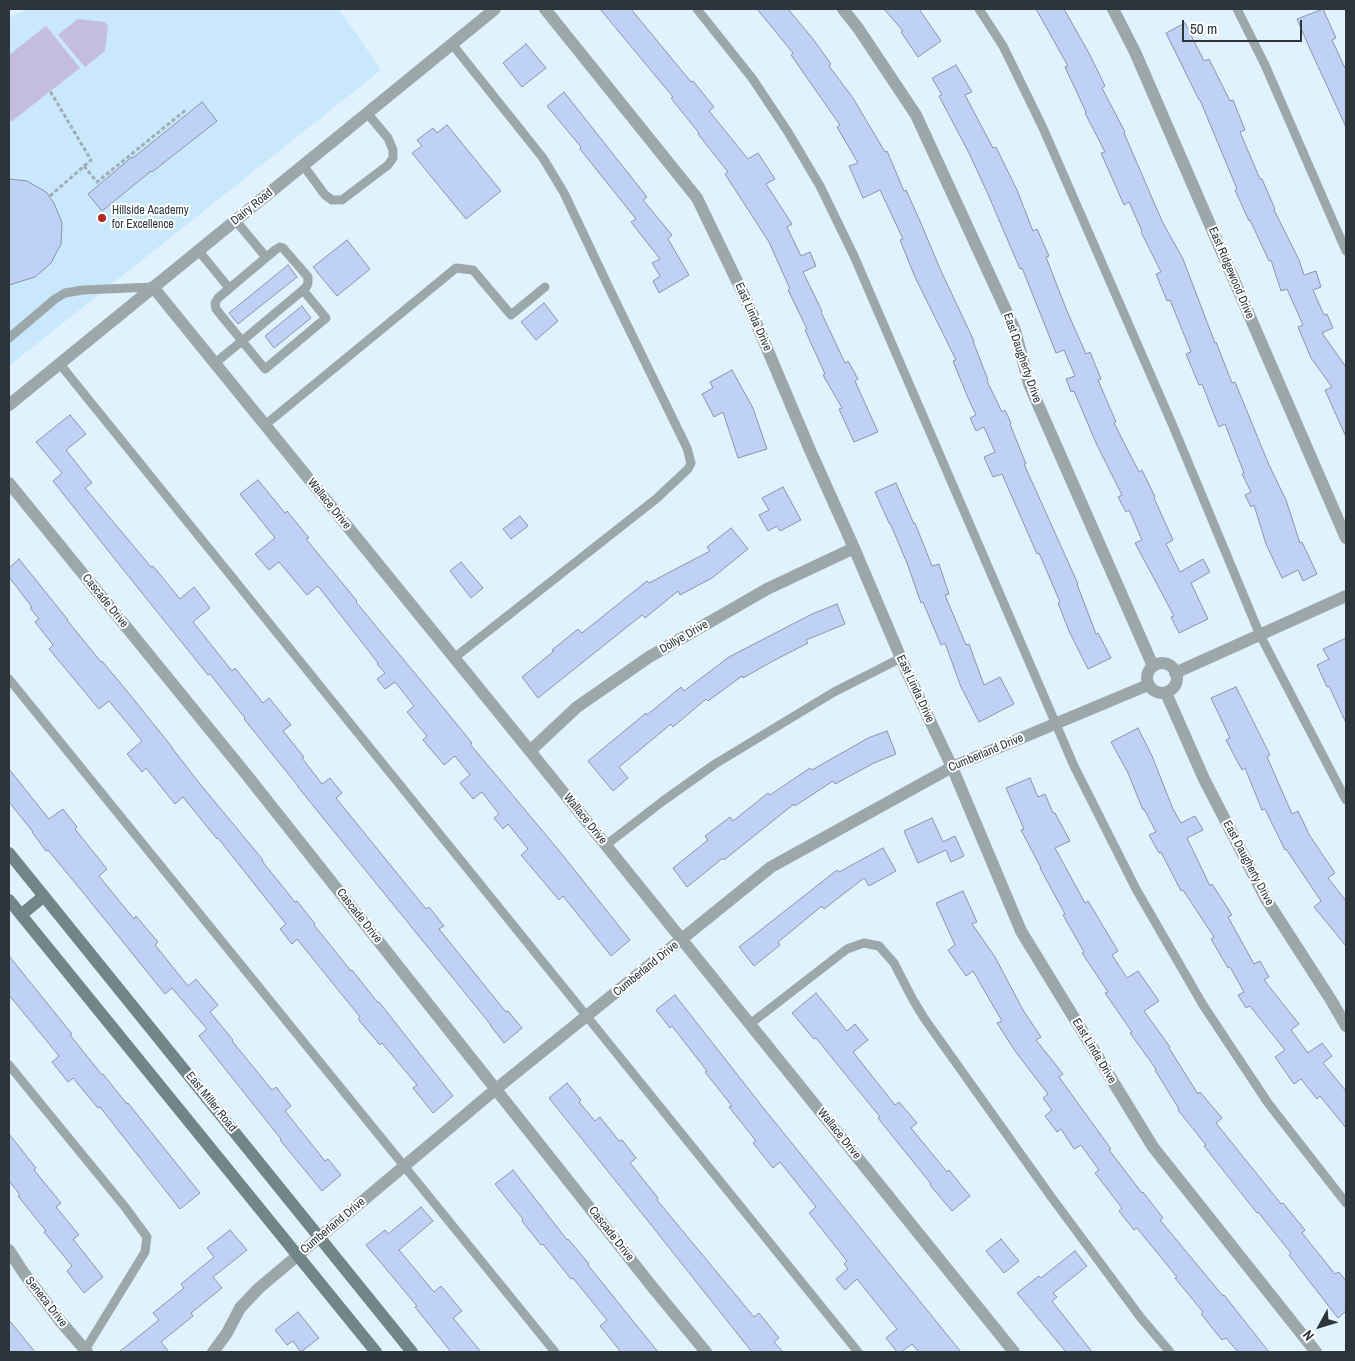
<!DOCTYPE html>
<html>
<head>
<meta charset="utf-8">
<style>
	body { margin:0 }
	#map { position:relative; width:1355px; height:1361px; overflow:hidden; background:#e0f2fe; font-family:"Archivo Narrow",sans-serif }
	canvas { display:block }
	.frame { position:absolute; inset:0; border:10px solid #2c353a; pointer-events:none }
	.north { position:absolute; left:1295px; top:1301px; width:50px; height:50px; -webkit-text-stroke:4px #fff; paint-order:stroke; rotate:231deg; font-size:14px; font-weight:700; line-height:20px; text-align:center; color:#2c353a }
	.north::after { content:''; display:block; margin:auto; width:18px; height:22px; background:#2c353a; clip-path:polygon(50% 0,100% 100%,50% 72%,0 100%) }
	.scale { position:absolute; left:1182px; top:20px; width:120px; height:22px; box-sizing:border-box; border:2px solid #2c353a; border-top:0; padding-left:6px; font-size:15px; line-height:18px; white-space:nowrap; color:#2c353a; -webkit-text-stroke:4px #fff; paint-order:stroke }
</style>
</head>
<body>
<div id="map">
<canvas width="1355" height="1361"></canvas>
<div class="frame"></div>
<div class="north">N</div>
<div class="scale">50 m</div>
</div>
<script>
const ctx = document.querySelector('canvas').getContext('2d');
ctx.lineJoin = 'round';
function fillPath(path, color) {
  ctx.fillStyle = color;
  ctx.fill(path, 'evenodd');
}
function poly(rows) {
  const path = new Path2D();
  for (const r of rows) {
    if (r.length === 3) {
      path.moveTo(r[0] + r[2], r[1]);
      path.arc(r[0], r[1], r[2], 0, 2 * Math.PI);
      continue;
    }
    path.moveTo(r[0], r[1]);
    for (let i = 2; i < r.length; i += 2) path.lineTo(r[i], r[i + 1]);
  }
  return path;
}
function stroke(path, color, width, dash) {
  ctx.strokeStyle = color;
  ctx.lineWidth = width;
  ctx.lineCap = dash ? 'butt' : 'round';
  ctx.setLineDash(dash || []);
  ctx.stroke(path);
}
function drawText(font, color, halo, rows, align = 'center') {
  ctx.font = font + ' "Archivo Narrow",sans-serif';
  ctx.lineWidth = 4;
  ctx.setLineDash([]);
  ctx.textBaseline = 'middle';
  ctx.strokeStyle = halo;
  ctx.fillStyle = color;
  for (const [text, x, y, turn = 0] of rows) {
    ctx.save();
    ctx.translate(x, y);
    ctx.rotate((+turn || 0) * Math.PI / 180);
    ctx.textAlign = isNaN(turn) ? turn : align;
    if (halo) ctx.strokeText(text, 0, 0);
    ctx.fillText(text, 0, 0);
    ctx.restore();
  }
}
fillPath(poly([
	[28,9,339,9,381,70,9,366,9,18]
]), '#c9e8fc');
fillPath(poly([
	[78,19,105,22,108,26,105,51,85,67,58,35],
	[46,26,80,68,11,122,9,118,9,55]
]), '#c5bdde');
const building = poly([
	[600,9,631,9,691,82,693,81,714,107,709,111,748,159,758,153,775,179,766,184,792,224,787,227,801,256,810,252,816,266,803,272,822,311,821,312,845,363,848,361,858,379,855,381,878,432,854,442,839,409,842,408,823,375,825,374,805,330,807,329,788,290,790,289,769,242,725,174,728,172,698,134,699,133,671,98,673,97,600,9],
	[757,9,788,9,813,39,831,64,829,66,853,98,885,152,887,151,904,191,906,190,920,221,941,271,974,341,973,341,988,380,987,381,1002,412,1005,410,1011,423,1010,424,1026,464,1024,464,1078,584,1077,584,1096,634,1098,633,1111,658,1088,669,1069,631,1058,603,1060,602,1039,553,1037,554,1002,474,993,477,984,457,995,452,984,427,976,431,970,418,976,415,968,398,953,361,956,360,915,277,900,240,903,239,880,190,863,198,849,166,858,163,837,127,840,125,791,55,793,53,757,9],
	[884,9,919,9,941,41,918,57,901,32,903,31,884,9],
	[1036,9,1064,9,1090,55,1105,86,1102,88,1125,132,1124,133,1162,221,1183,259,1215,343,1216,342,1232,383,1235,382,1269,465,1286,500,1300,543,1302,542,1317,574,1303,581,1298,570,1282,578,1266,544,1254,505,1251,507,1245,495,1251,492,1242,474,1244,473,1225,424,1219,427,1202,384,1199,385,1186,354,1191,352,1170,300,1167,301,1156,274,1161,272,1141,232,1142,231,1129,202,1124,205,1101,153,1105,152,1085,113,1086,112,1065,67,1068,66,1036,9],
	[1323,9,1336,38,1332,40,1346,70,1346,127,1310,49,1297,19,1323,9],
	[1185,23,1204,61,1209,59,1230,101,1233,100,1245,130,1240,132,1260,179,1262,179,1275,209,1274,210,1299,260,1304,275,1316,271,1321,287,1313,290,1324,315,1327,314,1333,328,1322,333,1346,367,1346,437,1325,390,1332,387,1311,358,1298,327,1303,325,1287,289,1281,291,1271,260,1269,261,1250,220,1249,221,1235,190,1237,189,1200,100,1199,100,1166,33,1185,23],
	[526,44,546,68,522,87,503,63,526,44],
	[956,65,972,92,965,95,993,148,996,147,1017,190,1033,231,1037,229,1049,256,1046,257,1067,311,1086,354,1090,352,1101,379,1098,380,1116,422,1114,423,1139,472,1142,470,1155,497,1154,498,1173,540,1166,544,1180,572,1203,559,1210,572,1191,583,1208,619,1179,633,1171,617,1174,616,1135,543,1142,540,1129,510,1126,512,1118,497,1122,495,1096,443,1074,391,1071,392,1066,379,1075,376,1064,350,1056,353,1022,268,1020,269,987,192,969,153,939,96,942,95,932,78,956,65],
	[564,92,647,197,643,200,672,235,668,239,689,275,659,293,653,281,660,276,652,263,660,259,631,222,636,219,580,149,581,147,547,106,564,92],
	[202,102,217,121,152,172,151,171,102,211,88,194,132,157,133,158,202,102],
	[447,125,501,191,466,219,412,153,422,146,417,140,433,128,437,133,447,125],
	[9,179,27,181,46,192,54,203,62,223,61,244,51,263,35,277,9,285,9,179],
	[347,240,370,269,337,296,313,267,347,240],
	[288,265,297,277,238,324,229,313,288,265],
	[544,303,558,321,536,340,521,322,544,303],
	[302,306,311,318,274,348,265,336,302,306],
	[732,370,753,408,767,449,738,458,723,412,714,417,702,394,713,388,710,382,732,370],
	[70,415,86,434,66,450,92,483,85,488,151,567,153,566,180,599,194,587,210,608,193,622,232,671,235,668,263,703,269,698,291,725,283,731,304,757,302,758,322,784,330,778,342,793,336,798,426,909,429,907,444,926,439,929,506,1012,508,1011,522,1028,504,1043,490,1025,491,1025,298,787,298,786,244,719,245,718,210,674,208,675,122,568,53,481,62,473,36,442,70,415],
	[258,480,285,513,287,511,309,538,306,539,357,601,356,602,451,717,472,743,470,744,561,853,630,940,611,956,563,896,559,900,521,855,528,849,508,824,503,829,494,818,499,814,482,792,473,799,460,783,470,775,455,756,444,765,423,740,427,736,407,712,414,706,395,682,385,689,377,679,385,673,377,664,378,663,318,586,307,595,279,562,269,570,255,554,275,538,240,494,258,480],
	[896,483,914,524,915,523,932,566,939,564,949,594,945,595,966,645,969,644,984,685,1000,677,1014,704,979,722,961,687,945,643,941,645,923,602,921,603,907,563,890,523,889,523,875,492,896,483],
	[783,487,801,520,780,531,777,526,768,531,759,515,769,510,762,498,783,487],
	[520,516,528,526,511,539,503,529,520,516],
	[731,528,748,549,712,578,680,595,678,591,645,618,642,615,538,698,522,677,554,651,552,650,578,629,582,633,647,581,649,583,710,551,707,547,731,528],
	[19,559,68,620,67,620,101,662,102,661,131,696,172,747,172,748,200,784,263,860,262,861,295,902,297,901,315,924,314,925,351,971,352,970,378,1003,379,1002,453,1096,433,1113,413,1088,417,1085,382,1043,380,1045,358,1019,360,1017,297,939,292,944,280,929,286,924,218,838,217,839,183,797,175,804,146,768,142,772,127,754,142,741,109,701,99,709,49,649,53,645,35,622,39,619,30,608,32,607,9,577,9,568,19,559],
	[461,562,483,588,471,598,450,571,461,562],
	[837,604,845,624,806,640,808,643,771,662,743,678,742,676,708,701,706,699,673,727,671,724,619,767,628,778,613,791,588,761,646,713,647,715,681,687,684,691,729,657,812,614,837,604],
	[1346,638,1346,723,1329,686,1327,687,1317,665,1329,659,1323,649,1346,638],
	[1236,687,1270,755,1267,757,1292,814,1298,811,1310,836,1335,873,1328,878,1346,901,1346,946,1314,907,1321,901,1286,849,1285,850,1265,809,1262,810,1245,768,1242,770,1226,740,1230,738,1211,698,1236,687],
	[1138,728,1152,756,1173,809,1181,823,1195,816,1203,830,1187,838,1210,886,1212,884,1232,915,1228,917,1254,964,1260,961,1269,977,1264,980,1299,1024,1291,1030,1308,1053,1322,1043,1332,1056,1323,1063,1346,1091,1346,1128,1320,1096,1317,1099,1301,1079,1294,1084,1275,1057,1285,1050,1250,1006,1246,1008,1238,995,1244,992,1230,967,1228,968,1211,939,1214,937,1183,890,1181,891,1161,852,1159,853,1149,835,1156,832,1144,809,1143,810,1128,773,1111,742,1138,728],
	[887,731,896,754,874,763,835,784,833,781,795,806,794,804,724,860,723,858,687,887,673,868,708,840,705,836,730,817,733,821,768,793,770,795,810,768,812,770,868,738,887,731],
	[9,769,49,819,63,809,77,827,75,829,107,869,99,876,134,919,136,916,158,942,155,945,188,986,196,979,218,1005,210,1012,233,1040,232,1041,272,1090,276,1087,291,1106,285,1111,325,1161,328,1159,341,1175,322,1191,280,1140,281,1139,199,1036,207,1029,172,988,165,994,81,890,48,850,46,851,32,832,33,832,9,802,9,769],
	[1030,778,1038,797,1045,794,1053,813,1055,813,1070,841,1055,848,1085,903,1088,901,1118,951,1112,955,1127,978,1138,971,1159,1001,1144,1011,1170,1047,1169,1048,1198,1094,1200,1092,1222,1118,1216,1123,1281,1204,1283,1203,1305,1230,1302,1233,1335,1274,1339,1272,1346,1281,1346,1311,1338,1318,1289,1255,1291,1253,1258,1212,1257,1213,1204,1146,1206,1145,1178,1110,1179,1109,1155,1070,1156,1069,1130,1033,1132,1032,1105,993,1108,992,1082,953,1084,952,1063,915,1065,914,1040,868,1041,868,1021,830,1024,829,1006,788,1030,778],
	[932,818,943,842,955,836,964,856,951,862,946,850,918,863,904,831,932,818],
	[883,848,896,871,869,886,864,878,824,909,822,906,778,942,780,945,754,966,739,947,837,870,839,872,883,848],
	[963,891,977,922,972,924,995,957,1023,1010,1041,1037,1036,1040,1063,1074,1059,1077,1111,1149,1109,1150,1142,1193,1143,1192,1163,1218,1160,1220,1223,1296,1224,1295,1269,1352,1238,1352,1226,1338,1222,1340,1201,1314,1203,1312,1175,1278,1177,1277,1137,1228,1134,1230,1119,1211,1122,1208,1095,1173,1099,1170,1081,1145,1074,1149,1061,1129,1057,1132,1045,1116,1052,1110,1043,1098,1048,1094,1015,1051,997,1023,1002,1021,973,971,966,976,948,950,955,945,936,903,963,891],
	[9,956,72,1034,70,1035,102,1075,103,1074,127,1104,128,1103,200,1193,180,1209,100,1107,98,1108,73,1078,68,1082,52,1062,59,1056,9,995,9,956],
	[816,993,847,1031,855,1024,868,1040,853,1052,895,1105,899,1102,917,1123,911,1128,947,1172,949,1170,970,1196,952,1211,930,1185,931,1184,878,1118,880,1117,816,1038,814,1039,792,1013,816,993],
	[675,995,765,1110,961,1352,919,1352,912,1344,901,1352,897,1352,886,1338,897,1329,857,1279,845,1290,836,1279,848,1269,844,1264,847,1261,809,1213,816,1207,780,1162,773,1168,753,1143,756,1141,729,1107,732,1106,705,1072,707,1071,672,1026,670,1028,656,1010,675,995],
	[567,1083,581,1100,579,1102,595,1121,600,1117,619,1141,622,1140,636,1158,630,1163,658,1198,657,1200,754,1317,759,1313,779,1338,774,1342,783,1352,752,1352,736,1332,652,1226,549,1098,567,1083],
	[9,1134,36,1168,34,1170,61,1203,56,1207,79,1235,73,1239,103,1277,84,1293,67,1271,72,1266,44,1232,46,1231,18,1196,20,1195,9,1181,9,1134],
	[513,1170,567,1240,568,1239,589,1264,588,1265,658,1352,621,1352,600,1326,607,1320,573,1278,571,1279,543,1244,541,1245,522,1221,523,1219,495,1184,513,1170],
	[421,1207,433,1221,399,1250,434,1292,441,1286,462,1311,453,1318,481,1352,451,1352,415,1307,417,1306,366,1245,385,1230,388,1234,421,1207],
	[230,1230,247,1250,213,1277,222,1288,191,1313,193,1316,161,1342,169,1352,119,1352,159,1320,153,1313,184,1288,181,1284,214,1257,207,1248,230,1230],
	[1001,1239,1019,1261,1004,1273,986,1251,1001,1239],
	[1075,1251,1087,1266,1053,1293,1057,1297,1052,1301,1092,1352,1066,1352,1017,1293,1039,1276,1041,1278,1075,1251],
	[298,1312,319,1338,301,1352,293,1341,287,1345,275,1330,298,1312],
	[9,1320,35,1352,9,1352,9,1320]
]);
fillPath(building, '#c0d1f6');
stroke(building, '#8b94a9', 1);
stroke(poly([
	[84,166,97,182,187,109],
	[50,196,91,160,50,91]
]), '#9eadb6', 3, [4, 2.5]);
stroke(poly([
	[697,9,752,78,788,132,820,186,854,256,1074,766,1136,889,1203,1005,1268,1103,1346,1203],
	[979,9,1003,46,1043,128,1173,426,1260,635,1346,800],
	[1237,9,1265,65,1346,251],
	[452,44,543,158,564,193,610,290,687,448,691,463,688,469,656,499,454,658],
	[303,165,325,195,332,200,342,200,388,165,393,158,393,150,388,138,367,113],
	[235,220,266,257],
	[198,250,229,288],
	[9,338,55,299,65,293,83,290,153,287],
	[59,363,858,1352],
	[215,363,242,341,303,290,307,286,308,282,308,277,283,248,280,247,275,250,218,298,215,303,216,309,242,341,265,369,326,318,303,290],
	[265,425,456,268,473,270,511,315,545,287],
	[9,679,555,1352],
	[606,845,663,801,715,764,834,692,901,658],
	[750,1024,847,949,864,943,879,946,894,963,912,998,924,1018,1052,1198,1141,1318,1170,1352],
	[9,1065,125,1207,147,1237,145,1252,85,1350,82,1352]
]), '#9ba7a9', 9);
stroke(poly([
	[545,9,697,198,749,306,810,450,854,548,906,670,952,767,1021,931,1153,1147,1316,1352],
	[843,9,858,28,916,115,1015,330,1029,384,1153,666],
	[1113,9,1135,52,1346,538],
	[153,287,530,751,1014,1352],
	[9,483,246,774,654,1289,706,1352],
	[1166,693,1204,779,1266,899,1331,1000,1346,1026],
	[530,751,577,707,649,657,767,589,854,548],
	[9,1250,23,1272,61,1322,87,1352]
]), '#9ba7a9', 12);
stroke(poly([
	[9,405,495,9],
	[1162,678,15],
	[1175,673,1346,596],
	[213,1352,227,1333,240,1308,259,1288,496,1089,771,867,952,767,1148,685]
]), '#9ba7a9', 12);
stroke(poly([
	[9,853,412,1352],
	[9,900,376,1352],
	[21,915,44,896]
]), '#728587', 12);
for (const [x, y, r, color] of [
	[102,218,5,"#b72727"]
]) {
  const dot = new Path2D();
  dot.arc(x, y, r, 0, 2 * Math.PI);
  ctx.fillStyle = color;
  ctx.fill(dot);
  stroke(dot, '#fff', 2);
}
drawText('12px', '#2c353a', '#fff', [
	["Dairy Road",252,207,-39],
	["East Ridgewood Drive",1231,273,67],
	["East Linda Drive",753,317,66],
	["East Daugherty Drive",1022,358,71],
	["Wallace Drive",329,504,51],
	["Cascade Drive",105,601,51],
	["Dollye Drive",684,637,-30],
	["East Linda Drive",915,689,65],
	["Cumberland Drive",986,753,-23],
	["Wallace Drive",585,819,51],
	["East Daugherty Drive",1248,863,62],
	["Cascade Drive",359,916,52],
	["Cumberland Drive",646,969,-39],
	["East Linda Drive",1094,1051,59],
	["East Miller Road",211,1102,51],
	["Wallace Drive",839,1134,51],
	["Cumberland Drive",333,1226,-40],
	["Cascade Drive",611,1234,52],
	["Seneca Drive",46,1302,52]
]);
drawText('12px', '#2c353a', '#fff', [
	["Hillside Academy",112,211],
	["for Excellence",112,225]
], 'left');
</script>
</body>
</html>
